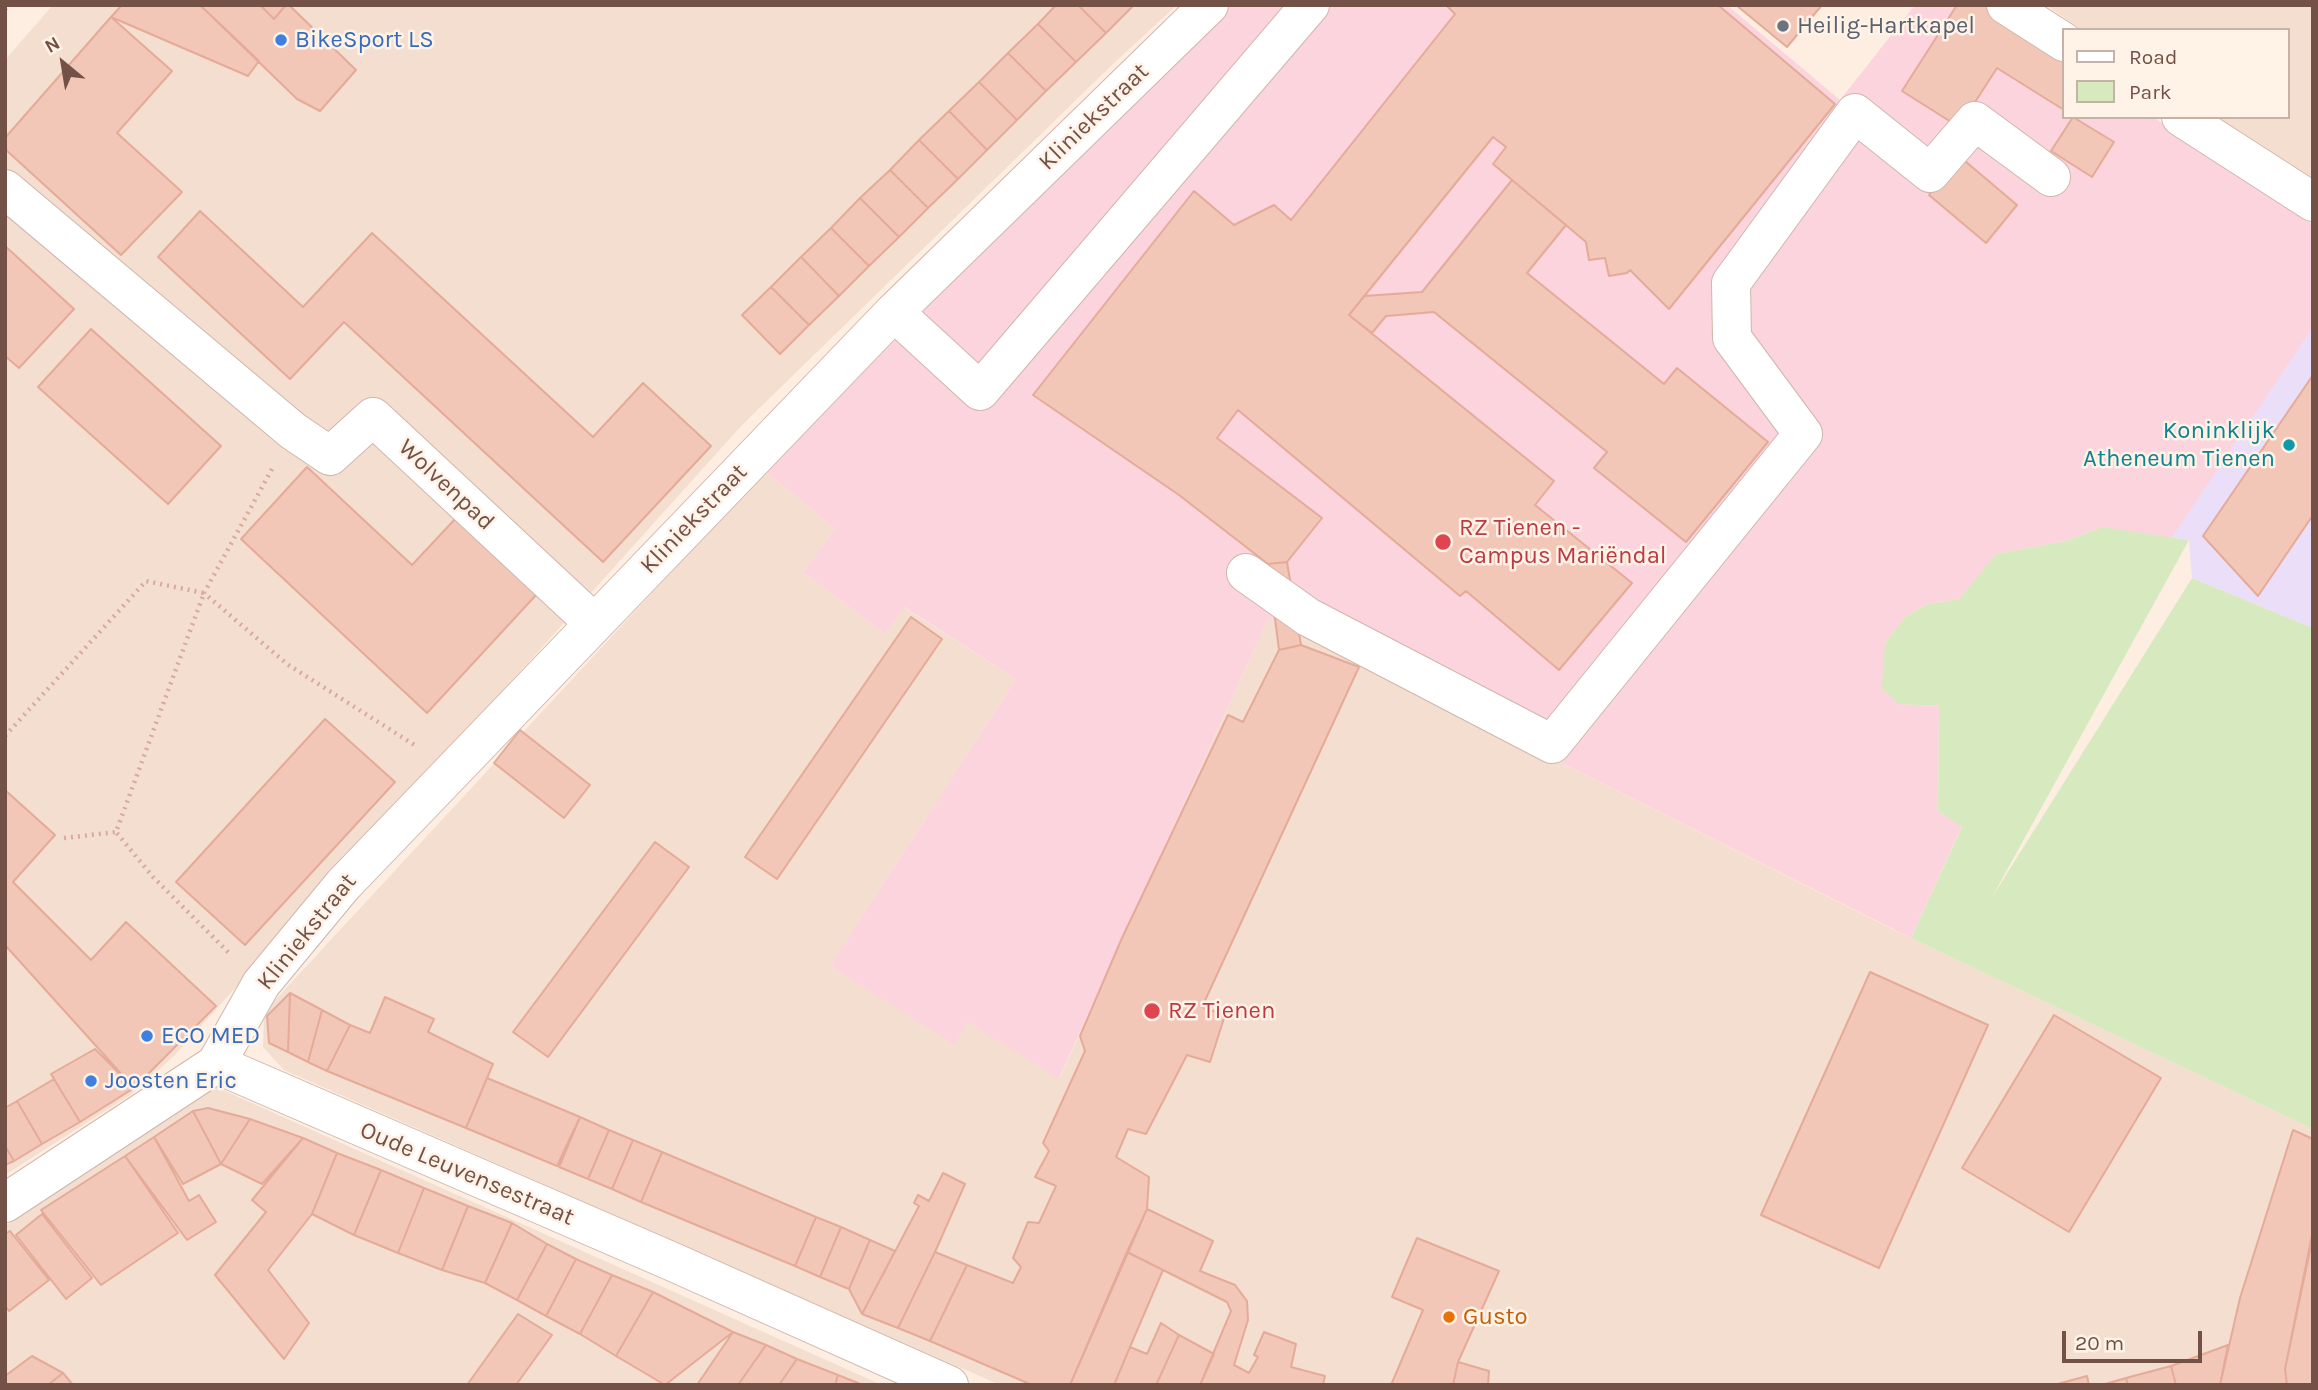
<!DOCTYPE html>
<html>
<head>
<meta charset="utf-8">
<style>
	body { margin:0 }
	#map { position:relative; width:2318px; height:1390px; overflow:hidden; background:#fdeee1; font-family:Karla,sans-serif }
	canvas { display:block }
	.frame { position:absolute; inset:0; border:7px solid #745147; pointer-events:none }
	.legend { position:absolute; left:2062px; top:28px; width:228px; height:91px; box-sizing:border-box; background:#fff2e7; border:2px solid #c7b2a7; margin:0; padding:9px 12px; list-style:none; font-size:21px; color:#745147 }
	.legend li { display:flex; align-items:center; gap:14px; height:35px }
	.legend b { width:35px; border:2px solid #c7b2a7 }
	.north { position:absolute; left:28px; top:28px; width:70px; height:70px; -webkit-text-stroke:5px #fff2e7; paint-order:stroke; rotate:330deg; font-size:19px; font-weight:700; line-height:28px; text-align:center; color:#745147 }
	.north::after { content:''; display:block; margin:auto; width:24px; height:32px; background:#745147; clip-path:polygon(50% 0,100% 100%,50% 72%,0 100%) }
	.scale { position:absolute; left:2062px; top:1331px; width:140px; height:32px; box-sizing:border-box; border:4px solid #745147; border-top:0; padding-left:9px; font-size:21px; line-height:24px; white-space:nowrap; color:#745147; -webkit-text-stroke:5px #fff2e7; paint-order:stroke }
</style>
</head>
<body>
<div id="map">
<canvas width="2318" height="1390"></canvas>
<div class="frame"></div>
<ul class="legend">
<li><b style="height:9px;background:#fff"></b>Road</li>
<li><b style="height:19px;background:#d7eabf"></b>Park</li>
</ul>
<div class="north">N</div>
<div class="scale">20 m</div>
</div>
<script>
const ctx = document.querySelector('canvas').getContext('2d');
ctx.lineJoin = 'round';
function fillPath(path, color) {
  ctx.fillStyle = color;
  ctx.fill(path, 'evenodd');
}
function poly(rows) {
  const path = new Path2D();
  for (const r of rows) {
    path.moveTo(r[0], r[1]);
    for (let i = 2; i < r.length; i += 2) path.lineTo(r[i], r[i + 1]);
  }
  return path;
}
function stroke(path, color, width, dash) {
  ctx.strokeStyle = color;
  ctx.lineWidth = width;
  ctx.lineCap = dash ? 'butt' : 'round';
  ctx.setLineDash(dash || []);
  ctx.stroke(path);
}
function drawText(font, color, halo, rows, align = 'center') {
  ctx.font = font + ' Karla,sans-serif';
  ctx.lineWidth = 5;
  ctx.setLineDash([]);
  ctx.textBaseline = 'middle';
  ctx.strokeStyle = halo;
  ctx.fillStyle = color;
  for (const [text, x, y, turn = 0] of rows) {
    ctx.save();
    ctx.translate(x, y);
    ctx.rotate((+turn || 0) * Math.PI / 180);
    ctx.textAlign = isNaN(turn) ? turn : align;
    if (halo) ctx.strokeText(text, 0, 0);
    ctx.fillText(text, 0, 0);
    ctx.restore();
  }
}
fillPath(poly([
	[53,5,1177,5,1115,62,743,424,174,1056,130,1095,5,1175,5,60],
	[2046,5,2313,5,2313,187,2211,117,2288,117,2288,30,2082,30],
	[765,471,835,529,803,572,885,634,903,607,1016,679,830,966,955,1044,967,1022,1060,1077,1268,619,1308,636,1892,929,2313,1129,2313,1385,1000,1385,284,1070,263,1047,264,1012],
	[216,1087,882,1385,5,1385,5,1226]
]), '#f4decf');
fillPath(poly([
	[2313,326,2313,628,2192,578,2189,540,2170,537]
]), '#ebdef9');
fillPath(poly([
	[1227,5,1727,5,1840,100,1915,5,1988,5,2064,57,2064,117,2153,117,2313,225,2313,327,2168,543,2102,527,2066,541,1997,554,1959,599,1925,605,1905,617,1885,643,1899,704,1939,706,1938,811,1962,826,1911,938,1308,636,1268,619,1059,1078,967,1022,955,1045,830,966,1016,679,904,607,885,634,803,572,835,529,765,471]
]), '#fbd4de');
fillPath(poly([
	[2102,527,2189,540,1991,899,2192,578,2313,628,2313,1129,1911,938,1962,827,1938,811,1939,706,1898,704,1882,688,1885,643,1905,617,1925,605,1959,599,1996,554,2066,541]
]), '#d7eabf');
const building = poly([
	[122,5,200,5,259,61,248,76,111,17,122,5],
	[200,5,260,5,274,19,286,5,289,5,356,70,320,111,297,99,200,5],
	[260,5,286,5,274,19,260,5],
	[1056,5,1078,5,1106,33,1076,62,1038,24,1056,5],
	[1078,5,1134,5,1106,33,1078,5],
	[1446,5,1718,5,1835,104,1669,309,1630,270,1627,273,1609,276,1605,258,1589,260,1586,242,1493,164,1506,147,1493,137,1349,315,1554,481,1535,505,1632,583,1559,670,1466,591,1460,596,1238,410,1217,438,1322,518,1287,562,1268,564,1179,495,1033,395,1194,191,1234,225,1274,205,1291,220,1455,14,1446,5],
	[1736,5,1822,5,1787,47,1736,5],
	[1957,5,1985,5,2064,56,2064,110,1997,68,1959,127,1902,91,1957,5],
	[111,17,172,71,117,133,182,192,121,255,5,149,5,138,111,17],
	[1038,24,1076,62,1046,91,1008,53,1038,24],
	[1008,53,1046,91,1017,120,979,82,1008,53],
	[979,82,1017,120,987,150,949,111,979,82],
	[949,111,987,150,958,179,919,140,949,111],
	[2073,117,2114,142,2092,177,2051,151,2073,117],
	[919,140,958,179,928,208,890,170,919,140],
	[1959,156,2017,205,1986,243,1929,195,1959,156],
	[890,170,928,208,899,237,860,198,890,170],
	[1512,180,1566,225,1527,273,1664,384,1677,368,1768,442,1686,542,1594,468,1607,452,1434,312,1386,316,1372,333,1349,315,1364,296,1422,292,1512,180],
	[860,198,899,237,869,266,831,228,860,198],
	[200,211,303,307,372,233,593,437,643,383,711,446,603,562,344,322,290,379,158,257,200,211],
	[831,228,869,266,839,296,801,257,831,228],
	[5,246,74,309,19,368,5,356,5,246],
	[801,257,839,296,809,325,771,287,801,257],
	[771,287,809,325,780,354,742,315,771,287],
	[91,329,221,446,168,504,38,387,91,329],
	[2313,375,2313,515,2258,596,2203,536,2313,375],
	[307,467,412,565,456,518,537,594,427,713,241,539,307,467],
	[1287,562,1301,645,1279,650,1268,564,1287,562],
	[911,617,942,639,777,879,745,857,911,617],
	[1301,645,1359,667,1202,1007,1225,1015,1210,1062,1187,1055,1146,1134,1128,1129,1116,1157,1149,1177,1147,1209,1070,1385,1032,1385,930,1341,967,1265,1013,1283,1021,1267,1013,1258,1028,1222,1039,1223,1056,1186,1035,1177,1049,1151,1043,1143,1085,1051,1080,1036,1122,938,1228,715,1243,722,1279,650,1301,645],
	[325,719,395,782,245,945,176,882,325,719],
	[520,730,590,785,564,818,494,763,520,730],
	[5,790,55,835,13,882,91,960,126,922,216,1006,134,1088,5,945,5,790],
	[655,842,689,867,548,1057,513,1032,655,842],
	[1870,972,1988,1025,1879,1268,1761,1215,1870,972],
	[290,993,322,1010,308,1062,288,1052,290,993],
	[290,993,288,1052,269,1043,267,1016,290,993],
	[385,997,434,1019,428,1032,493,1064,466,1128,327,1071,350,1025,370,1033,385,997],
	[322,1010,350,1025,327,1071,308,1062,322,1010],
	[2054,1015,2161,1078,2069,1232,1962,1168,2054,1015],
	[95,1049,134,1088,80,1122,51,1074,95,1049],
	[487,1078,580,1117,557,1166,466,1128,487,1078],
	[54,1079,80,1122,42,1144,17,1101,54,1079],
	[17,1101,42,1144,14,1161,5,1146,5,1108,17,1101],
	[208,1108,250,1119,221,1164,193,1111,208,1108],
	[193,1111,221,1164,183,1184,154,1137,193,1111],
	[580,1117,609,1130,588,1179,559,1167,580,1117],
	[250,1119,303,1138,262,1184,221,1164,250,1119],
	[609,1130,633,1140,612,1189,588,1179,609,1130],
	[2293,1130,2313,1139,2313,1236,2285,1369,2287,1385,2220,1385,2240,1298,2293,1130],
	[154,1137,189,1201,199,1195,216,1222,187,1240,125,1156,154,1137],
	[303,1138,337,1153,312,1214,268,1270,309,1323,284,1359,215,1275,266,1212,252,1200,303,1138],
	[633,1140,662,1152,641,1202,612,1189,633,1140],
	[5,1146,14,1161,5,1165,5,1146],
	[662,1152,816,1217,795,1266,641,1202,662,1152],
	[337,1153,381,1170,354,1235,312,1214,337,1153],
	[125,1156,178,1233,101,1285,41,1210,125,1156],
	[381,1170,424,1188,398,1253,354,1235,381,1170],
	[943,1173,965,1184,935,1252,898,1328,862,1314,919,1206,914,1203,918,1195,929,1201,943,1173],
	[424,1188,468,1206,442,1270,398,1253,424,1188],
	[468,1206,512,1223,485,1283,442,1270,468,1206],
	[1147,1209,1213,1241,1200,1271,1235,1285,1247,1301,1248,1320,1234,1365,1249,1373,1258,1357,1254,1355,1264,1332,1296,1344,1291,1367,1325,1376,1323,1385,1200,1385,1231,1311,1227,1302,1127,1252,1147,1209],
	[42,1214,92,1278,66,1299,16,1235,42,1214],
	[816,1217,841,1227,820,1277,795,1266,816,1217],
	[512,1223,547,1244,517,1300,485,1283,512,1223],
	[841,1227,870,1240,849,1289,820,1277,841,1227],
	[10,1231,49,1280,9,1311,5,1306,5,1234,10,1231],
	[2312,1235,2313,1385,2287,1385,2285,1369,2312,1235],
	[1417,1238,1499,1271,1458,1362,1453,1385,1391,1385,1423,1310,1392,1297,1417,1238],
	[870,1240,895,1251,862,1314,849,1289,870,1240],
	[547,1244,576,1259,546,1316,517,1300,547,1244],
	[935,1252,967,1265,930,1341,898,1328,935,1252],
	[1127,1252,1163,1270,1130,1347,1114,1385,1070,1385,1127,1252],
	[576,1259,612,1275,580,1334,546,1316,576,1259],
	[612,1275,653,1292,616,1356,580,1334,612,1275],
	[653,1292,733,1332,665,1385,616,1356,653,1292],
	[518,1314,552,1335,516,1385,467,1385,518,1314],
	[1161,1323,1179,1335,1156,1385,1114,1385,1130,1347,1147,1354,1161,1323],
	[733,1332,766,1345,738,1385,697,1385,733,1332],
	[1179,1335,1214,1354,1200,1385,1156,1385,1179,1335],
	[766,1345,797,1359,779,1385,738,1385,766,1345],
	[2228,1345,2220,1385,2176,1385,2171,1366,2228,1345],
	[32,1356,63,1373,48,1385,5,1385,5,1376,32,1356],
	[797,1359,838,1375,835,1385,779,1385,797,1359],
	[1458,1362,1489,1371,1488,1385,1453,1385,1458,1362],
	[2171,1366,2176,1385,2128,1385,2126,1378,2171,1366],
	[63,1373,73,1385,48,1385,63,1373],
	[838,1375,863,1385,835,1385,838,1375],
	[2087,1376,2089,1385,2054,1385,2087,1376],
	[2126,1378,2128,1385,2102,1385,2126,1378]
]);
fillPath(building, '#f2c7b8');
stroke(building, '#e5aa98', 2);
const minor = poly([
	[2006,5,2064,42],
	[2181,117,2313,202],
	[5,189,293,431,330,456,373,417,594,623],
	[894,312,980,391,1310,5],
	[1246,573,1308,617,1552,744,1803,434,1732,338,1731,283,1855,113,1930,173,1975,121,2051,177],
	[216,1064,673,1262,949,1385],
	[5,1203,216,1064,261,984,343,885,894,312,1209,5]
]);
stroke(minor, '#d0b6ab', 40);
stroke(poly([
	[5,9,10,5],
	[272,469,204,593,287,664,416,746],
	[5,736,146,581,204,593,116,832,153,877,229,953],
	[64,838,116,832]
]), '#d7aa9b', 4.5, [2, 5]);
stroke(minor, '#fff', 38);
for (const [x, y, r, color] of [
	[1783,26,7,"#6b7280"],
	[281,40,7,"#3f7fe0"],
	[2289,445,7,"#0f9aa8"],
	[1443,542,9,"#e0444e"],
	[1152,1011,9,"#e0444e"],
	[147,1036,7,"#3f7fe0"],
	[91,1081,7,"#3f7fe0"],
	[1449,1317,7,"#e8710a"]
]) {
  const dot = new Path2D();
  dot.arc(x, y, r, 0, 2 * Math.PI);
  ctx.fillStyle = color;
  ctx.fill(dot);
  stroke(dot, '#fff2e7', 2.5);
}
drawText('24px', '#5b616d', '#fff2e7', [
	["Heilig-Hartkapel",1797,26]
], 'left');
drawText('24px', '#366cbe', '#fff2e7', [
	["BikeSport LS",295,40],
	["ECO MED",161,1036],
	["Joosten Eric",105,1081]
], 'left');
drawText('24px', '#745147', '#fff2e7', [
	["Kliniekstraat",1094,117,-44],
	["Wolvenpad",446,485,43],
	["Kliniekstraat",694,519,-46],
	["Kliniekstraat",307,932,-51],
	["Oude Leuvensestraat",467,1174,23]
]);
drawText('24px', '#0d838f', '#fff2e7', [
	["Koninklijk",2275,431],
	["Atheneum Tienen",2275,459]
], 'right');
drawText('24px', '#be3a42', '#fff2e7', [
	["RZ Tienen -",1459,528],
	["Campus Mariëndal",1459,556],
	["RZ Tienen",1168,1011]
], 'left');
drawText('24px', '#c56008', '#fff2e7', [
	["Gusto",1463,1317]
], 'left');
</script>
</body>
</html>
